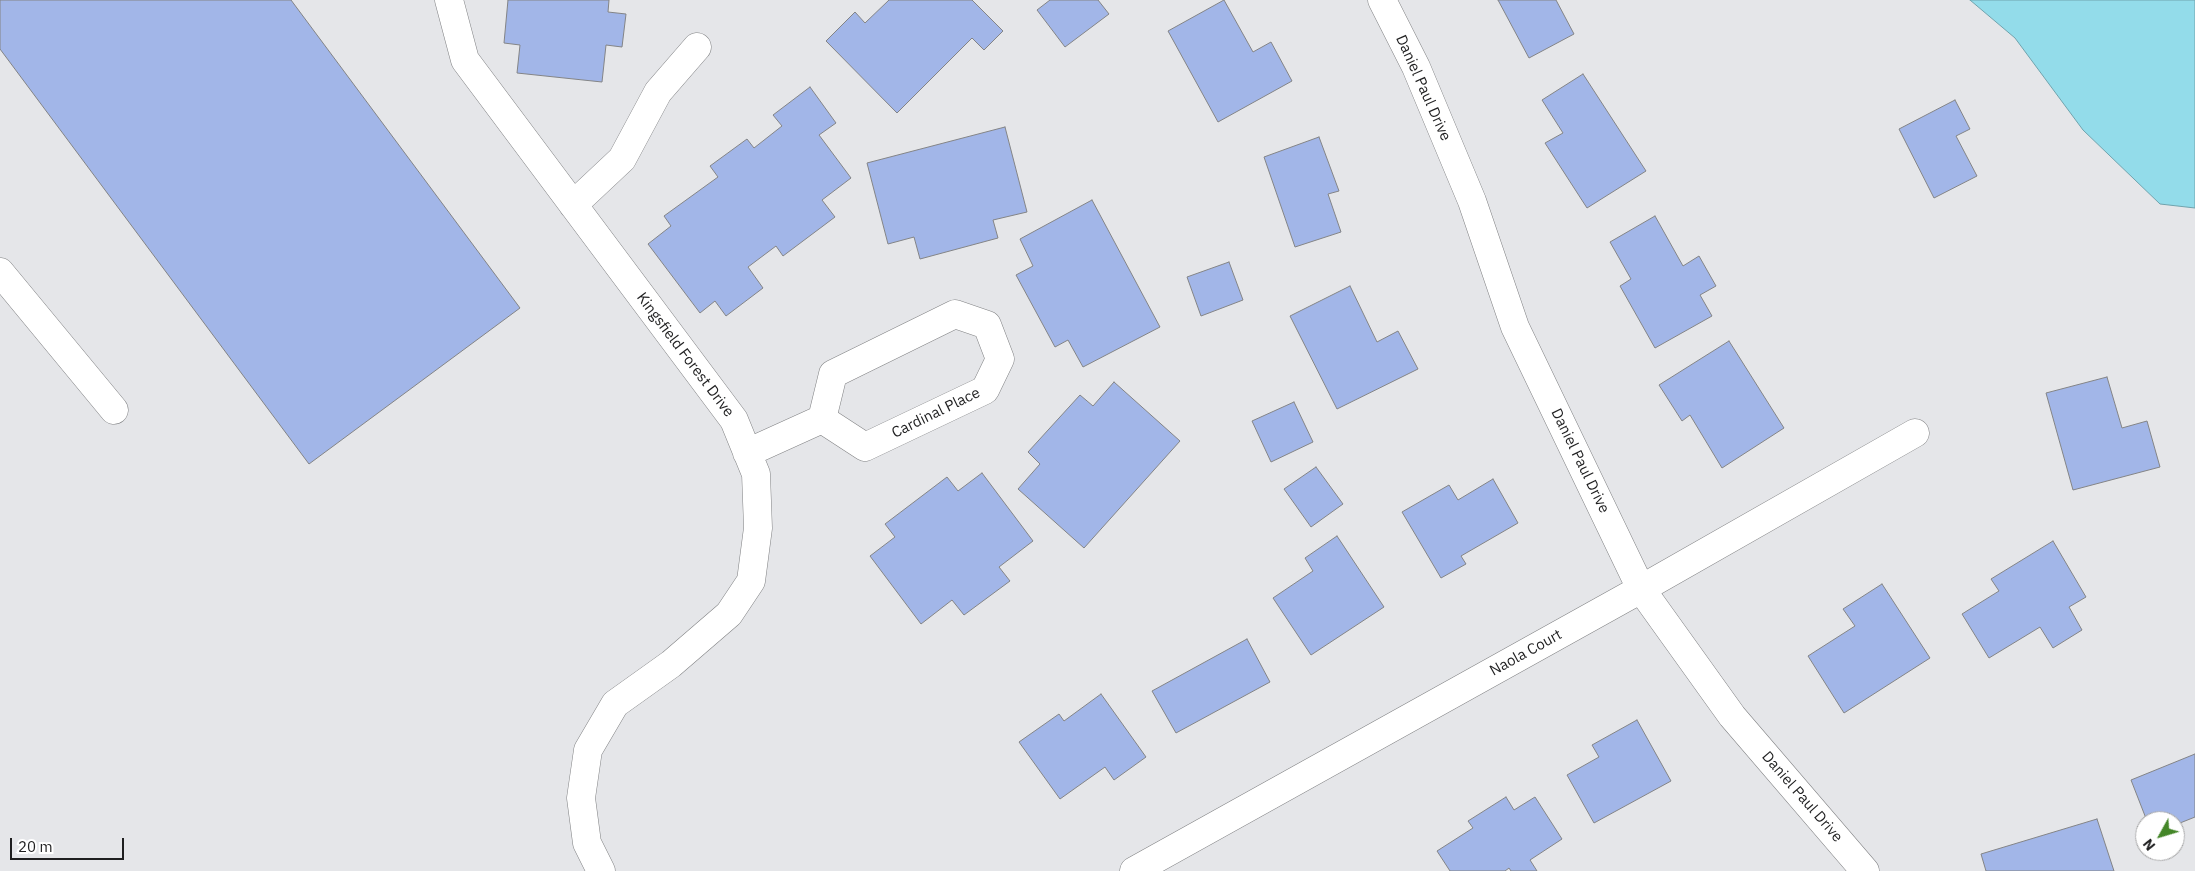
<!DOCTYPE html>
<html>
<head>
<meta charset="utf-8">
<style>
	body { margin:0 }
	#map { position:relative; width:2195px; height:871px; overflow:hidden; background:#e5e6e9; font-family:"IBM Plex Sans",sans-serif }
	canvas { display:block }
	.north { position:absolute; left:2135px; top:811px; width:50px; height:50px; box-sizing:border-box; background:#fff; border:1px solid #a5a5a6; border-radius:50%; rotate:231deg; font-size:14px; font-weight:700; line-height:20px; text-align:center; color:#1f1f20 }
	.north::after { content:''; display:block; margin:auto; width:18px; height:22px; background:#448628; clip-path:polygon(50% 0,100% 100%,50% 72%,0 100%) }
	.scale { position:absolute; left:10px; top:838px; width:114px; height:22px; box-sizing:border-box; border:2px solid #1f1f20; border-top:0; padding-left:6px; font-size:15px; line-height:18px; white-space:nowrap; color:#1f1f20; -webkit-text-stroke:4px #fff; paint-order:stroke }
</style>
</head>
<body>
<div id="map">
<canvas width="2195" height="871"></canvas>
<div class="north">N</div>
<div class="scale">20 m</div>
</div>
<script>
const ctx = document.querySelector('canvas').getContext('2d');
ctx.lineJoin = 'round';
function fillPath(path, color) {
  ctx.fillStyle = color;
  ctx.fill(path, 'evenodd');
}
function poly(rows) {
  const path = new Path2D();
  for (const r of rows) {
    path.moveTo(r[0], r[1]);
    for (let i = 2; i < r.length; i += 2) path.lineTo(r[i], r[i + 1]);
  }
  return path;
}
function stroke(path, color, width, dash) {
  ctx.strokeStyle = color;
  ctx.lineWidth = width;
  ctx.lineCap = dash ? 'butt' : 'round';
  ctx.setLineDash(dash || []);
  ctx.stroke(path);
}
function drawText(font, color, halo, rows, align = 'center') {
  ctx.font = font + ' "IBM Plex Sans",sans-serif';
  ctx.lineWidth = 4.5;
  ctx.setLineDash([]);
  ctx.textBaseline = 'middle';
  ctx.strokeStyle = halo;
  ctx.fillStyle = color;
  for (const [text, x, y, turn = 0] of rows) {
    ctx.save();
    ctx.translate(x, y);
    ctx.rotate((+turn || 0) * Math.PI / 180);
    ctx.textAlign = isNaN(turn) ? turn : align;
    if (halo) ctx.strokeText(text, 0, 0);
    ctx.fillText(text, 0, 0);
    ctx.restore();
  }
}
const water = poly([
	[1970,0,2195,0,2195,208,2160,204,2083,130,2015,38,1970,0]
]);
fillPath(water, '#93dcea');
stroke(water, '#70a3ad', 1);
const building = poly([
	[0,0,291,0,520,308,309,464,0,49,0,0],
	[508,0,609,0,608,12,626,14,622,47,606,45,602,82,517,73,520,45,504,43,508,0],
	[889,0,972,0,1003,31,984,50,972,38,897,113,826,41,855,12,865,23,889,0],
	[1050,0,1098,0,1109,14,1065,47,1037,10,1050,0],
	[1224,0,1253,52,1271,42,1292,81,1218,122,1168,31,1224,0],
	[1498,0,1556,0,1574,34,1529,58,1498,0],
	[1583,74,1646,171,1587,208,1545,143,1563,133,1542,100,1583,74],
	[810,87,836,123,819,135,851,178,822,200,835,217,783,256,776,246,748,267,763,288,726,316,715,301,700,313,648,244,671,226,664,216,718,177,710,166,747,139,754,148,782,126,773,115,810,87],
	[1955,100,1970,129,1956,136,1977,176,1934,198,1899,129,1955,100],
	[1005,127,1027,212,993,220,998,238,920,259,914,237,888,244,867,163,1005,127],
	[1319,137,1339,191,1328,194,1341,232,1295,247,1264,157,1319,137],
	[1092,200,1160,327,1083,367,1068,340,1055,347,1016,275,1033,266,1020,239,1092,200],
	[1655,216,1683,266,1699,256,1716,286,1700,295,1712,316,1655,348,1620,286,1631,279,1610,242,1655,216],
	[1229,262,1243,300,1201,316,1187,277,1229,262],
	[1350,286,1377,342,1398,331,1418,369,1337,409,1290,316,1350,286],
	[1729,341,1784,428,1722,468,1690,415,1682,421,1659,385,1729,341],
	[2107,377,2122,428,2147,421,2160,467,2073,490,2046,393,2107,377],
	[1114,382,1180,441,1084,548,1018,489,1040,464,1028,452,1080,395,1093,406,1114,382],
	[1294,402,1313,442,1271,462,1252,421,1294,402],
	[1316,467,1343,504,1311,527,1284,489,1316,467],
	[982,473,1033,541,999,567,1010,581,964,615,952,600,921,624,870,556,895,537,885,524,947,477,958,491,982,473],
	[1493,479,1518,523,1461,556,1466,564,1441,578,1402,512,1449,485,1458,500,1493,479],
	[1337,536,1384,607,1311,655,1273,598,1313,571,1305,558,1337,536],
	[2053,541,2086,597,2069,607,2082,630,2053,648,2040,627,1989,658,1962,614,1999,591,1991,579,2053,541],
	[1882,584,1930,658,1844,713,1808,656,1855,626,1843,609,1882,584],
	[1247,639,1270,682,1176,733,1152,691,1247,639],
	[1101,694,1146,757,1114,780,1105,767,1060,799,1019,742,1059,714,1064,721,1101,694],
	[1637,720,1671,781,1594,823,1567,775,1599,757,1592,745,1637,720],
	[2195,754,2195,817,2175,825,2175,821,2147,821,2131,780,2195,754],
	[1506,797,1514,810,1535,797,1562,839,1530,860,1537,871,1511,871,1509,868,1505,871,1450,871,1437,851,1473,828,1468,821,1506,797],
	[2097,819,2114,871,1986,871,1981,854,2097,819]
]);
fillPath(building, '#a2b6e8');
stroke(building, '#838486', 1);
const minor = poly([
	[449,0,465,60,734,420,756,474,758,528,751,581,729,614,671,664,615,704,588,750,581,798,587,843,601,871],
	[1382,0,1416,67,1472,201,1515,327,1641,589,1732,716,1865,871],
	[573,205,622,159,658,92,697,47],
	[0,272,114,410],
	[747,453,822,419,833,374,955,314,987,325,1000,359,985,390,865,447,822,419],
	[1134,871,1641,589,1915,433]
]);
stroke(minor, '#818284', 29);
stroke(minor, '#fff', 28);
drawText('15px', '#1f1f20', '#fff', [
	["Daniel Paul Drive",1423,88,66],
	["Kingsfield Forest Drive",685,355,53],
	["Cardinal Place",936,413,-26],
	["Daniel Paul Drive",1580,461,64],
	["Naola Court",1526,653,-29],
	["Daniel Paul Drive",1802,797,49]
]);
</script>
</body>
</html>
